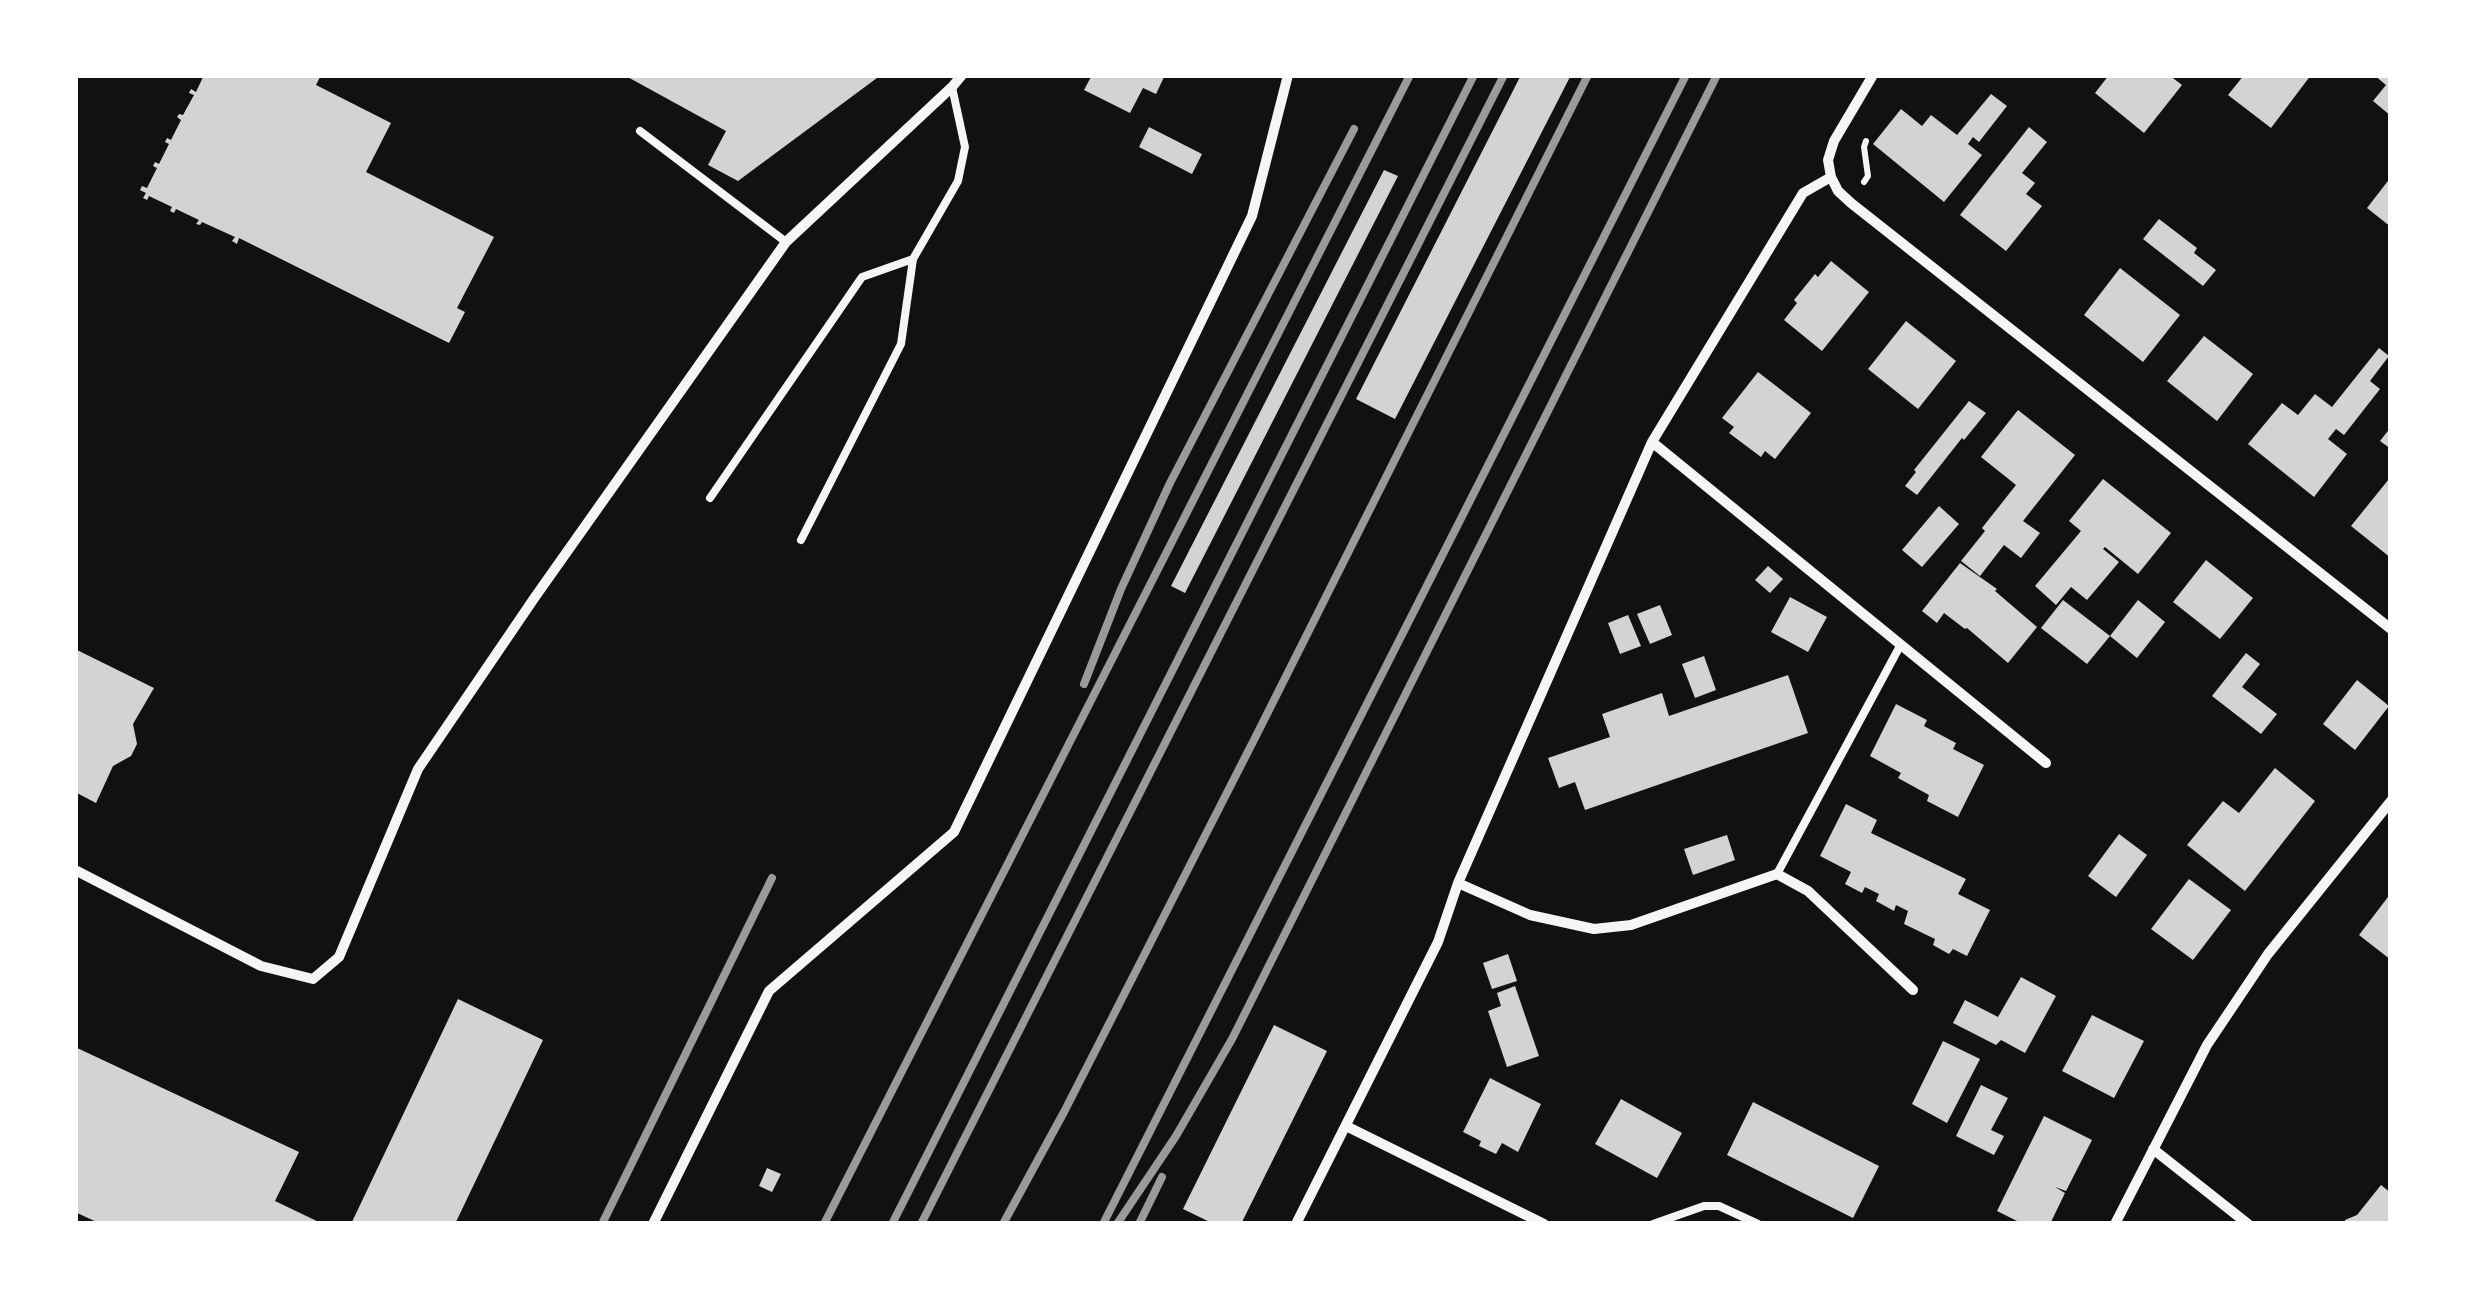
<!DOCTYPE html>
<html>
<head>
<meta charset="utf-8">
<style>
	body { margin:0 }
	#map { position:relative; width:2466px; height:1299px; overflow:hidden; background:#111; font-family:"Source Sans 3",sans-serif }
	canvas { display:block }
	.frame { position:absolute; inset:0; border:78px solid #fff; pointer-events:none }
</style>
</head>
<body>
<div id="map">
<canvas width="2466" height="1299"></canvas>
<div class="frame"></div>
</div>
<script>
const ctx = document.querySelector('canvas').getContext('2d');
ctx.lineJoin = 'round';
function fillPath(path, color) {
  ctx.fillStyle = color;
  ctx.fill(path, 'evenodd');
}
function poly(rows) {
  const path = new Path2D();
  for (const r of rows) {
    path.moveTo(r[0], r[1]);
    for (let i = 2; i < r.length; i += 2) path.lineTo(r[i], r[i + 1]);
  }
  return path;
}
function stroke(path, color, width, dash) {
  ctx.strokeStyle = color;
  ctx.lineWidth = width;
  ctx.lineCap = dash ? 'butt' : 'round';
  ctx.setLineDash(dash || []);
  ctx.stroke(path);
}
fillPath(poly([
	[204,75,321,75,316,85,391,123,366,172,494,237,457,308,465,312,449,343,239,238,237,244,232,241,235,237,202,222,200,225,196,224,199,220,176,209,174,213,170,211,172,207,149,196,147,200,143,198,146,193,140,190,142,186,147,188,157,168,153,166,155,162,159,164,169,144,165,142,167,138,171,140,181,120,177,117,179,114,183,115,194,95,189,93,191,89,196,92],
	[624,75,881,75,738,181,708,165,726,131],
	[1092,75,1165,75,1156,94,1143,88,1130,113,1084,90],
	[1521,75,1571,75,1395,419,1356,399],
	[2109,75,2169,75,2182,85,2144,133,2095,93],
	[2244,75,2311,75,2271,128,2228,95],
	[2374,75,2391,75,2391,116,2373,101,2386,85],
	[1991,94,2007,106,1979,142,1973,137,1968,144,1982,155,1944,202,1873,144,1901,109,1922,126,1931,115,1957,135],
	[1149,127,1202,154,1192,174,1139,147],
	[2029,127,2047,142,2022,173,2035,183,2026,194,2042,206,2006,251,1960,215],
	[1384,170,1398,176,1185,593,1171,586],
	[2391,177,2391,227,2367,208],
	[2159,219,2197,248,2194,253,2216,270,2203,286,2143,239],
	[1831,261,1869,292,1822,351,1784,320,1797,303,1794,300,1815,274,1818,277],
	[2120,268,2180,315,2143,362,2084,315],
	[1906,321,1956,361,1918,409,1868,369],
	[2204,336,2253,374,2217,421,2167,381],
	[2379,348,2389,356,2370,381,2380,389,2344,435,2336,429,2328,439,2347,454,2314,497,2248,444,2282,403,2298,415,2315,394,2332,407],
	[1758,372,1811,413,1775,459,1765,451,1761,457,1729,433,1734,427,1722,418],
	[1969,401,1986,413,1964,440,1962,438,1917,495,1905,486,1916,472,1914,470],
	[2018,410,2075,455,2023,521,2040,533,2021,558,2004,545,1980,576,1961,561,1985,531,1982,528,2016,485,1981,457],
	[2391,427,2391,449,2380,441],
	[2103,479,2171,533,2138,574,2105,547,2103,549,2119,562,2087,600,2071,587,2056,605,2035,586,2081,531,2069,521],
	[2389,479,2391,481,2391,558,2351,526],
	[1939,506,1959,524,1922,567,1902,550],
	[2206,560,2253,598,2220,639,2173,602],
	[1960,563,1997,589,1995,591,2037,627,2008,663,1967,628,1965,629,1944,613,1937,623,1922,611],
	[1768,566,1783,579,1770,593,1755,580],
	[1790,597,1827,617,1808,652,1771,632],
	[2063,600,2110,636,2087,664,2041,628],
	[2138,600,2165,622,2137,658,2110,636],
	[1660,605,1672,635,1650,644,1637,614],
	[1628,615,1641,646,1620,654,1608,623],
	[75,649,154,688,133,724,137,744,131,756,113,766,96,803,75,792],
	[2246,653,2260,664,2242,687,2277,714,2261,734,2212,696],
	[1704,656,1716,690,1695,698,1682,664],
	[1788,675,1808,733,1585,810,1575,782,1559,788,1548,758,1610,737,1602,714,1662,693,1669,716],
	[2357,680,2389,706,2355,750,2323,724],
	[1896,704,1927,720,1924,726,1956,743,1953,749,1984,765,1958,817,1927,801,1929,795,1898,778,1901,773,1870,756],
	[2275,768,2315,801,2245,891,2187,845,2223,801,2239,813],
	[1846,804,1877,820,1871,833,1966,879,1958,894,1990,910,1967,956,1953,949,1949,954,1933,945,1935,939,1904,924,1908,911,1896,905,1894,911,1876,901,1879,894,1865,887,1862,893,1845,884,1851,872,1820,856],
	[2119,834,2147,855,2116,897,2088,876],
	[1727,835,1735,860,1693,875,1684,849],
	[2189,879,2231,910,2193,960,2151,929],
	[2391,893,2391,960,2359,935],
	[1508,954,1517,981,1492,989,1483,963],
	[2021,977,2056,996,2025,1053,2001,1040,1996,1045,1953,1023,1965,1000,1998,1017],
	[1515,986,1539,1056,1507,1067,1488,1011,1501,1006,1497,993],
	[458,999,543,1040,455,1224,351,1224],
	[2092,1015,2144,1041,2114,1098,2062,1071],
	[1274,1025,1327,1051,1241,1224,1214,1224,1183,1209],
	[1943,1041,1980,1059,1947,1123,1912,1104],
	[75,1047,299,1152,275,1201,323,1224,101,1224,75,1212],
	[1490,1078,1541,1104,1518,1152,1502,1143,1496,1154,1479,1146,1481,1141,1463,1132],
	[1981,1085,2008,1098,1991,1130,2004,1136,1994,1155,1956,1136],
	[1621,1099,1682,1133,1657,1178,1595,1144],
	[1753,1102,1879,1166,1853,1218,1727,1155],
	[2044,1116,2092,1140,2066,1191,2055,1187,2065,1193,2050,1224,2042,1222,2042,1224,2023,1224,1997,1211],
	[767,1168,781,1174,772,1192,759,1186],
	[2381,1185,2391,1193,2391,1224,2345,1224,2345,1220,2357,1215]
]), '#d3d3d3');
stroke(poly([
	[1864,182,1868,176,1864,147,1866,141]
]), '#f5f5f5', 6);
stroke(poly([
	[640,131,786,242],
	[710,498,862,277,913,259],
	[801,540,901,344,913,259,958,181,965,147,952,87],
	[1777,874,1900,646],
	[1653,1224,1704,1206,1719,1206,1758,1224]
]), '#f5f5f5', 8);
stroke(poly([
	[1873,75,1834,141,1828,160,1831,177,1838,191,1851,203,2391,629],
	[1652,442,2046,763],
	[75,870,261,966,313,979,339,957,418,769,535,597,786,242,952,87,962,75],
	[1458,883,1530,915,1594,929,1631,925,1777,874,1808,891,1913,990],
	[1346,1126,1544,1224],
	[2153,1149,2248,1224],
	[653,1224,769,991,954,832,1252,216,1288,75],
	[1296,1224,1438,942,1458,883,1652,442,1803,193,1831,177],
	[2115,1224,2207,1045,2268,954,2391,801]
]), '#f5f5f5', 10);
stroke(poly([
	[1084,684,1121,589,1170,483,1354,129],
	[602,1224,772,878],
	[824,1224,1410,75],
	[892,1224,1474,75],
	[921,1224,1504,75],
	[1003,1224,1064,1112,1259,730,1588,75],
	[1103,1224,1686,75],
	[1117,1224,1176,1136,1232,1039,1717,75],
	[1139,1224,1162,1177]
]), '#9a9a9a', 8);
</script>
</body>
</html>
